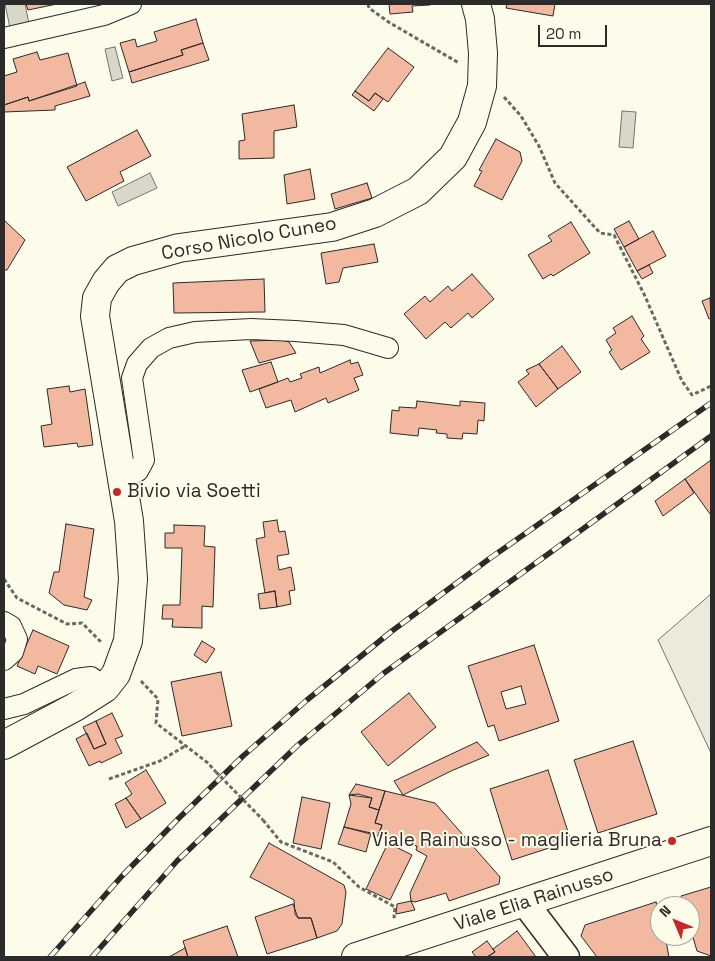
<!DOCTYPE html>
<html>
<head>
<meta charset="utf-8">
<style>
	body { margin:0 }
	#map { position:relative; width:715px; height:961px; overflow:hidden; background:#fdfbea; font-family:"Space Grotesk",sans-serif }
	canvas { display:block }
	.frame { position:absolute; inset:0; border:5px solid #2b2b2b; pointer-events:none }
	.north { position:absolute; left:650px; top:896px; width:50px; height:50px; box-sizing:border-box; background:#fdfbea; border:1px solid #a9a89e; border-radius:50%; rotate:315deg; font-size:14px; font-weight:700; line-height:20px; text-align:center; color:#2b2b2b }
	.north::after { content:''; display:block; margin:auto; width:18px; height:22px; background:#c62828; clip-path:polygon(50% 0,100% 100%,50% 72%,0 100%) }
	.scale { position:absolute; left:538px; top:25px; width:69px; height:22px; box-sizing:border-box; border:2px solid #2b2b2b; border-top:0; padding-left:6px; font-size:15px; line-height:18px; white-space:nowrap; color:#2b2b2b; -webkit-text-stroke:4px #fdfbea; paint-order:stroke }
</style>
</head>
<body>
<div id="map">
<canvas width="715" height="961"></canvas>
<div class="frame"></div>
<div class="north">N</div>
<div class="scale">20 m</div>
</div>
<script>
const ctx = document.querySelector('canvas').getContext('2d');
ctx.lineJoin = 'round';
function fillPath(path, color) {
  ctx.fillStyle = color;
  ctx.fill(path, 'evenodd');
}
function poly(rows) {
  const path = new Path2D();
  for (const r of rows) {
    path.moveTo(r[0], r[1]);
    for (let i = 2; i < r.length; i += 2) path.lineTo(r[i], r[i + 1]);
  }
  return path;
}
function stroke(path, color, width, dash) {
  ctx.strokeStyle = color;
  ctx.lineWidth = width;
  ctx.lineCap = dash ? 'butt' : 'round';
  ctx.setLineDash(dash || []);
  ctx.stroke(path);
}
function drawText(font, color, halo, rows, align = 'center') {
  ctx.font = font + ' "Space Grotesk",sans-serif';
  ctx.lineWidth = 4;
  ctx.setLineDash([]);
  ctx.textBaseline = 'middle';
  ctx.strokeStyle = halo;
  ctx.fillStyle = color;
  for (const [text, x, y, turn = 0] of rows) {
    ctx.save();
    ctx.translate(x, y);
    ctx.rotate((+turn || 0) * Math.PI / 180);
    ctx.textAlign = isNaN(turn) ? turn : align;
    if (halo) ctx.strokeText(text, 0, 0);
    ctx.fillText(text, 0, 0);
    ctx.restore();
  }
}
const green = poly([
	[711,594,711,753,658,640,711,594]
]);
fillPath(green, '#ecebdb');
stroke(green, '#74746e', 1);
const water = poly([
	[5,4,25,4,29,24,10,28,5,4],
	[115,47,123,78,112,81,105,49,115,47],
	[622,111,636,112,633,148,619,147,622,111],
	[150,173,157,188,118,206,112,192,150,173]
]);
fillPath(water, '#d8d7c9');
stroke(water, '#74746e', 1);
const building = poly([
	[26,4,57,4,28,10,26,4],
	[389,4,429,4,430,5,412,6,413,12,390,14,389,4],
	[507,4,555,4,553,16,506,8,507,4],
	[196,19,203,43,181,50,183,55,129,72,120,43,135,39,137,47,157,41,154,32,196,19],
	[203,43,209,60,132,83,129,72,183,55,181,50,203,43],
	[388,48,414,67,388,102,375,93,369,101,355,91,388,48],
	[37,52,40,60,68,53,77,86,29,101,28,97,4,105,4,76,17,72,13,59,37,52],
	[85,82,90,96,55,106,55,110,4,112,4,105,28,97,29,101,85,82],
	[355,91,369,101,375,93,383,99,374,111,352,95,355,91],
	[294,105,297,127,274,131,274,158,239,159,239,141,245,140,242,114,294,105],
	[137,130,151,156,120,172,124,181,86,201,67,167,137,130],
	[496,139,520,152,522,161,502,200,474,186,482,171,479,170,496,139],
	[310,169,315,199,287,204,284,175,310,169],
	[367,183,372,198,335,209,331,194,367,183],
	[4,220,25,240,7,270,4,270,4,220],
	[629,221,639,239,624,247,614,229,629,221],
	[571,222,590,253,553,276,551,274,543,279,528,255,552,241,548,236,571,222],
	[653,231,666,256,637,271,624,247,653,231],
	[374,244,378,262,343,268,339,282,326,284,321,253,374,244],
	[649,265,653,273,642,279,637,271,649,265],
	[472,274,494,299,472,318,468,313,451,328,445,322,426,339,404,314,425,296,430,302,448,286,452,291,472,274],
	[264,279,265,312,174,313,173,283,264,279],
	[710,298,711,318,709,319,702,301,710,298],
	[632,316,644,336,641,339,650,352,621,370,609,352,612,350,606,340,616,333,613,328,632,316],
	[282,340,289,342,296,353,259,363,250,341,282,340],
	[562,346,581,372,558,389,539,364,562,346],
	[350,360,351,364,358,362,363,375,354,378,359,390,328,403,326,398,295,412,291,400,266,408,259,389,288,378,290,382,302,378,300,374,319,367,320,373,350,360],
	[271,362,278,382,250,392,242,370,271,362],
	[539,364,558,389,536,407,518,382,529,374,526,370,539,364],
	[69,386,70,392,85,389,93,445,78,447,77,443,44,447,41,426,52,424,47,389,69,386],
	[417,401,460,406,460,401,485,403,484,421,478,420,477,434,463,433,462,439,447,438,447,434,436,433,437,430,419,428,418,436,390,433,392,410,399,411,399,407,416,408,417,401],
	[711,460,711,513,710,514,685,479,711,460],
	[685,479,694,493,663,516,655,501,685,479],
	[277,520,279,532,285,531,289,554,277,556,279,570,291,567,295,590,289,591,291,604,277,607,275,591,265,593,256,539,265,537,263,522,277,520],
	[66,524,94,529,84,597,92,600,87,610,64,605,49,593,54,572,59,572,66,524],
	[174,525,205,526,204,546,215,547,213,607,202,606,202,628,172,627,173,619,162,619,163,605,180,605,182,548,165,548,165,533,174,533,174,525],
	[275,591,277,607,260,609,258,594,275,591],
	[33,630,69,646,57,674,38,666,35,674,17,666,33,630],
	[202,641,215,649,206,663,194,655,202,641],
	[534,645,559,721,499,741,494,725,488,727,468,666,534,645],
	[521,686,526,704,506,709,501,692,521,686],
	[221,672,232,726,182,736,171,682,221,672],
	[409,693,436,727,388,766,361,732,409,693],
	[112,713,123,736,115,739,122,753,101,763,100,761,89,766,76,739,87,733,94,749,106,744,96,721,112,713],
	[96,721,106,744,94,749,83,727,96,721],
	[633,741,657,814,598,833,574,760,633,741],
	[477,742,489,755,451,771,403,795,394,781,477,742],
	[146,770,166,803,141,819,126,798,132,794,125,783,146,770],
	[548,770,571,841,512,860,490,789,548,770],
	[356,784,385,791,379,810,369,807,372,798,349,795,356,784],
	[385,791,435,803,500,877,499,884,449,901,446,893,415,902,411,901,410,893,427,856,416,850,417,846,378,836,382,825,375,823,385,791],
	[358,794,372,798,369,807,379,810,375,823,382,825,378,836,344,827,351,804,349,795,358,794],
	[302,797,330,803,321,849,293,843,302,797],
	[126,798,141,819,126,828,115,804,126,798],
	[344,827,371,833,366,852,338,844,344,827],
	[269,843,344,885,346,892,342,924,337,931,317,938,311,918,298,918,295,914,294,900,250,877,269,843],
	[388,843,412,855,390,900,366,889,388,843],
	[711,887,711,956,697,951,690,927,690,906,684,906,681,896,711,887],
	[411,901,415,910,396,914,397,904,411,901],
	[656,902,660,918,660,936,665,936,669,957,597,957,581,936,585,925,656,902],
	[293,904,298,918,311,918,317,938,267,954,255,917,293,904],
	[227,926,238,957,188,957,183,941,227,926],
	[517,931,536,957,487,957,495,952,493,949,517,931],
	[487,941,495,952,487,957,476,957,472,952,487,941],
	[185,948,188,957,169,957,185,948]
]);
fillPath(building, '#f2b8a0');
stroke(building, '#2b2b2b', 1);
const minor = poly([
	[4,38,104,15,131,4],
	[123,480,138,471,144,460,132,378,137,364,151,348,169,338,195,332,251,329,295,331,344,335,388,348],
	[4,622,11,626,17,639,13,652,4,660],
	[4,709,24,704,76,679,91,677,105,688]
]);
const tertiary = poly([
	[525,903,566,957]
]);
const secondary = poly([
	[4,745,75,707,105,688,116,674,128,641,133,579,129,521,95,316,97,298,106,282,117,269,133,261,179,248,332,227,375,213,418,191,453,157,472,122,482,86,483,53,480,19,476,4],
	[356,957,711,841]
]);
stroke(minor, '#2b2b2b', 22);
stroke(tertiary, '#2b2b2b', 29);
stroke(secondary, '#2b2b2b', 30);
stroke(poly([
	[368,4,369,8,390,23,459,63],
	[504,97,521,116,539,146,555,183,600,233,614,235,644,294,682,381,692,395,711,386],
	[4,579,17,598,67,624,82,623,102,643],
	[141,681,158,699,156,723,208,763,216,772],
	[109,779,160,761,185,746],
	[263,820,281,842,333,862,359,887,395,907,394,917,396,916]
]), '#6a6964', 3, [4, 2.5]);
stroke(minor, '#fdfbea', 20);
stroke(tertiary, '#fdfbea', 26);
stroke(secondary, '#fdfbea', 28);
const rail = poly([
	[50,957,122,876,178,819,243,756,307,700,392,631,489,559,711,403],
	[92,957,177,861,298,745,384,673,711,436]
]);
stroke(rail, '#2b2b2b', 5.5);
stroke(rail, '#fdfbea', 4, [11]);
stroke(poly([
	[216,772,263,820]
]), '#6a6964', 3, [4, 2.5]);
for (const [x, y, r, color] of [
	[117,492,5,"#c62828"],
	[672,841,5,"#c62828"]
]) {
  const dot = new Path2D();
  dot.arc(x, y, r, 0, 2 * Math.PI);
  ctx.fillStyle = color;
  ctx.fill(dot);
  stroke(dot, '#fdfbea', 2);
}
drawText('19px', '#2b2b2b', '#fdfbea', [
	["Corso Nicolo Cuneo",249,239,-10],
	["Viale Elia Rainusso",534,900,-18]
]);
drawText('19px', '#2b2b2b', '#fdfbea', [
	["Bivio via Soetti",127,492],
	["Viale Rainusso - maglieria Bruna",662,841,"right"]
], 'left');
</script>
</body>
</html>
